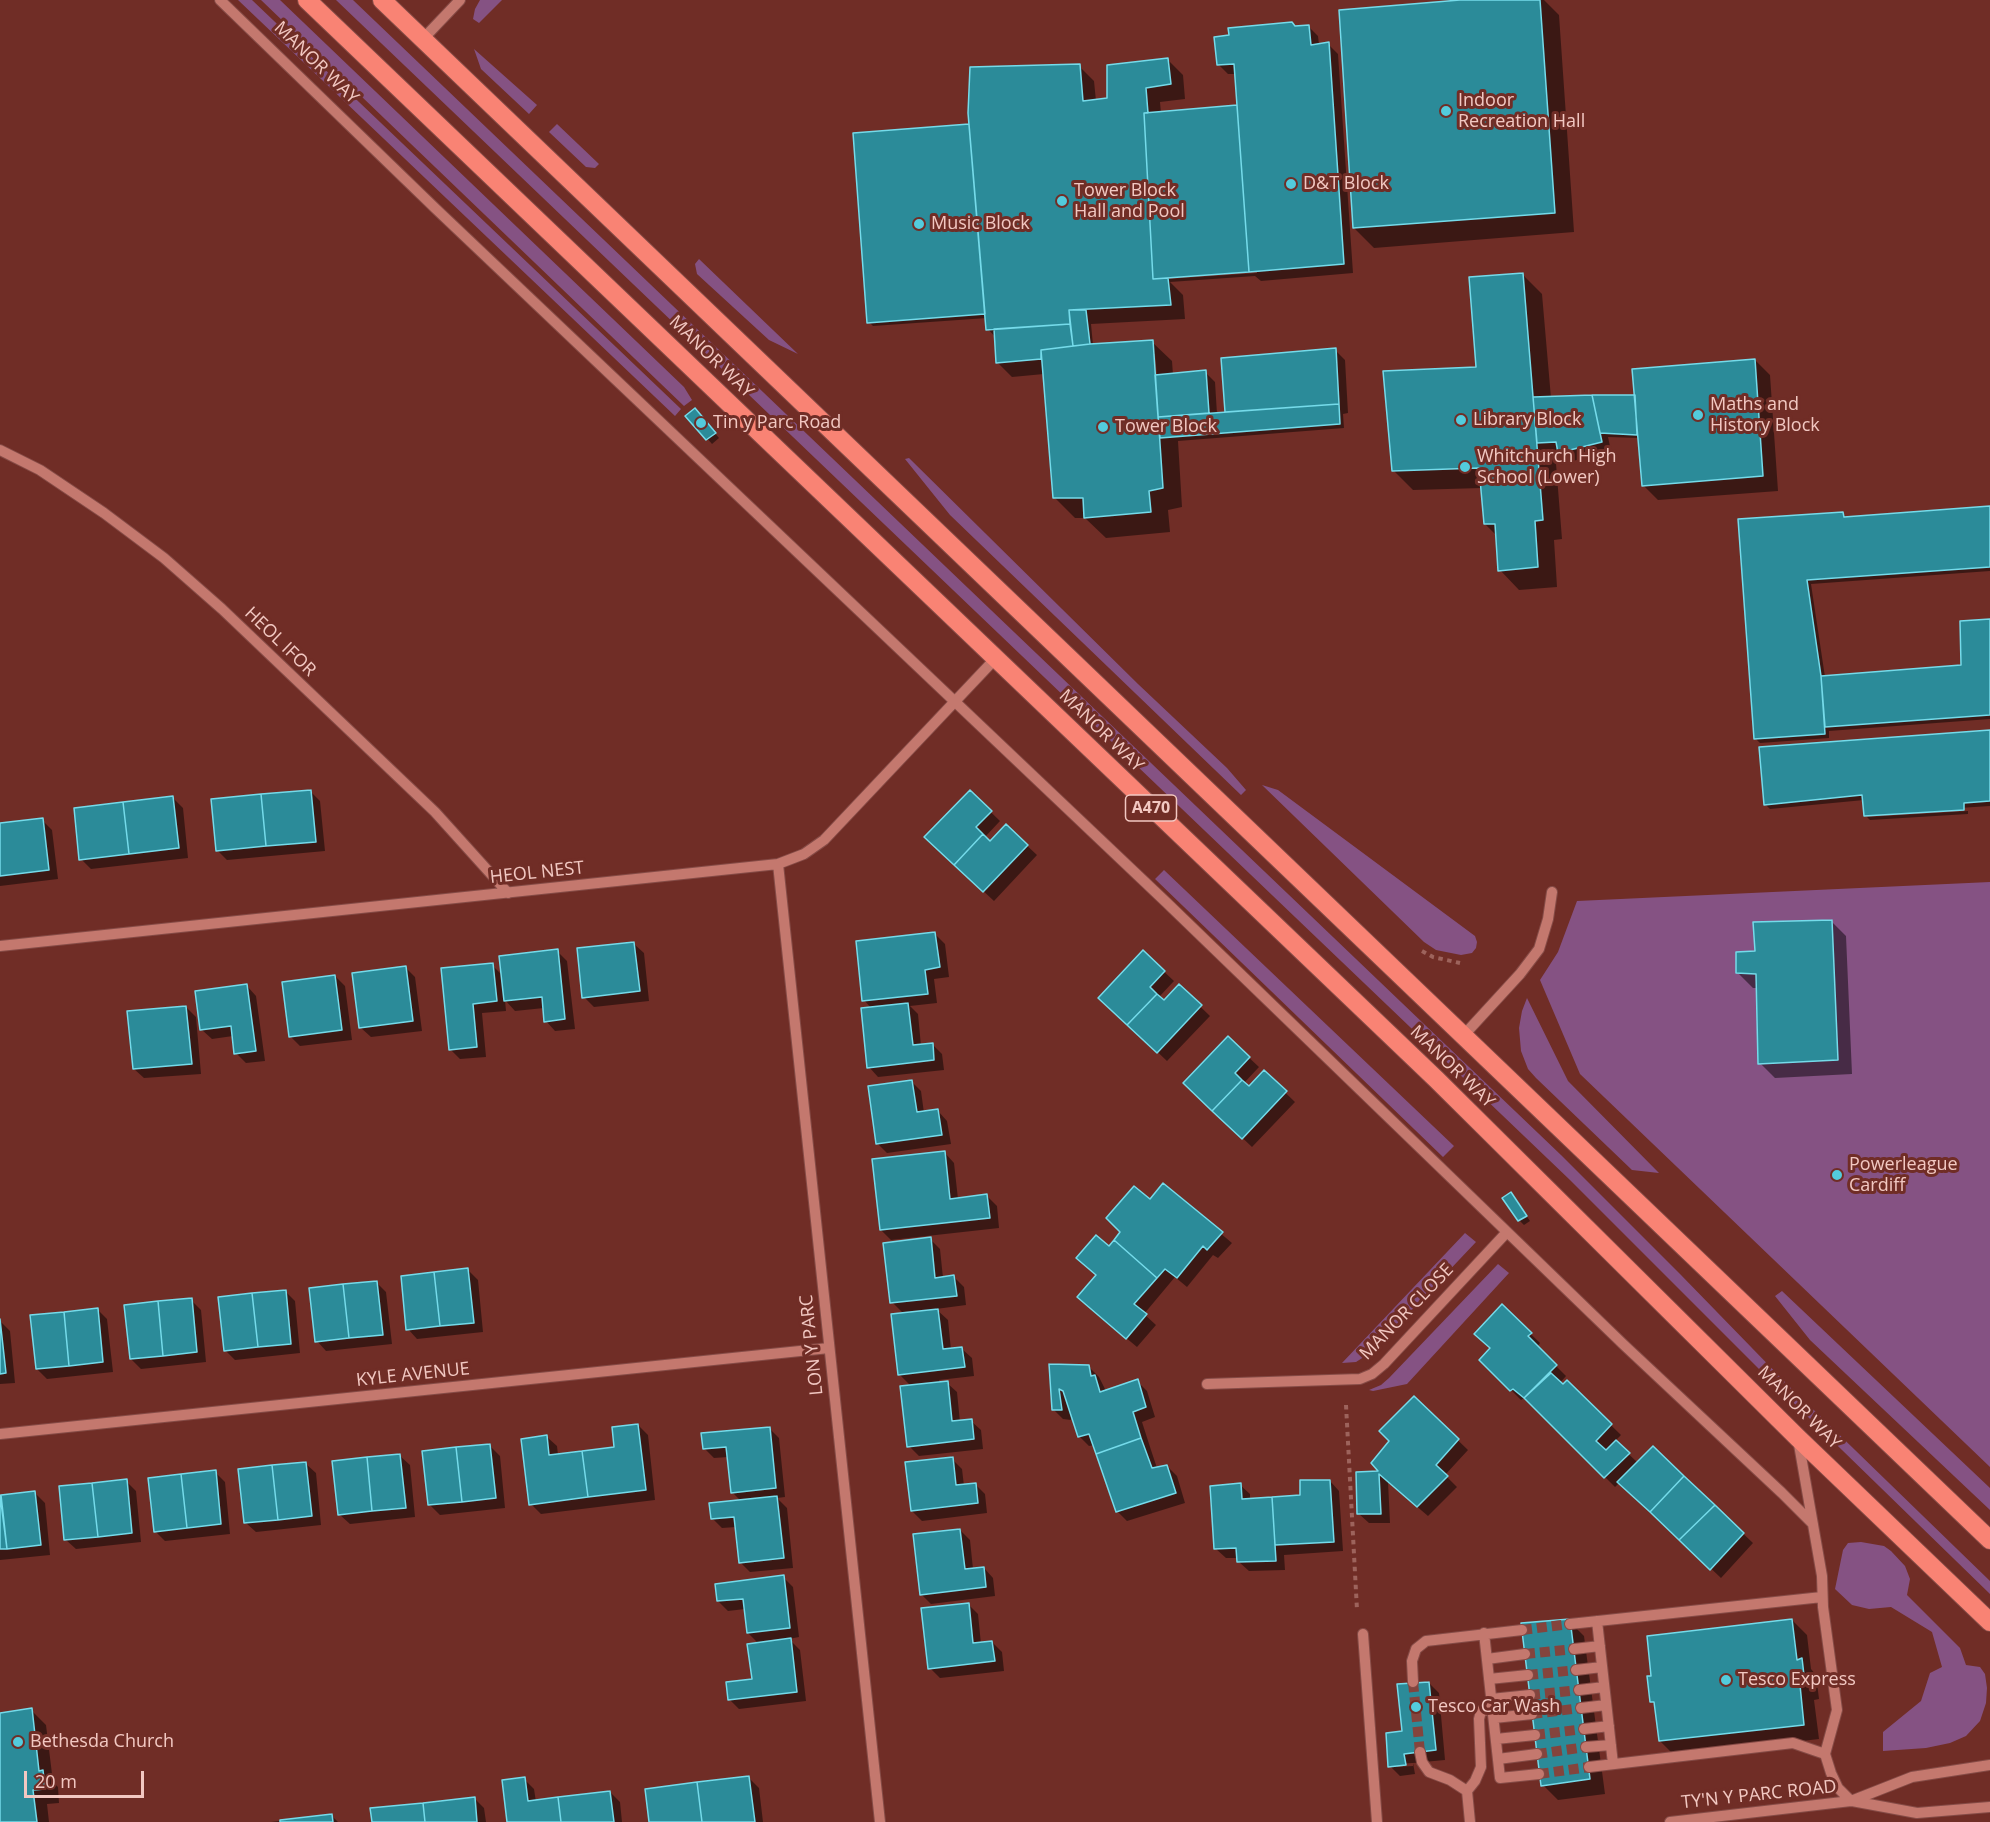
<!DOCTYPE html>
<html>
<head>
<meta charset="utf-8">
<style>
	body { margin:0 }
	#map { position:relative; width:1990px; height:1822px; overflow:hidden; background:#702d26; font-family:"Open Sans",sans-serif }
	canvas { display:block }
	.scale { position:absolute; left:24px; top:1771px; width:120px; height:27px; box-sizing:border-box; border:3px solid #f2c8c2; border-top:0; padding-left:8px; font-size:18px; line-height:21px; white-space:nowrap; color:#f2c8c2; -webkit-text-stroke:4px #702d26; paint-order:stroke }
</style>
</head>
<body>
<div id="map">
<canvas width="1990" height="1822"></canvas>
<div class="scale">20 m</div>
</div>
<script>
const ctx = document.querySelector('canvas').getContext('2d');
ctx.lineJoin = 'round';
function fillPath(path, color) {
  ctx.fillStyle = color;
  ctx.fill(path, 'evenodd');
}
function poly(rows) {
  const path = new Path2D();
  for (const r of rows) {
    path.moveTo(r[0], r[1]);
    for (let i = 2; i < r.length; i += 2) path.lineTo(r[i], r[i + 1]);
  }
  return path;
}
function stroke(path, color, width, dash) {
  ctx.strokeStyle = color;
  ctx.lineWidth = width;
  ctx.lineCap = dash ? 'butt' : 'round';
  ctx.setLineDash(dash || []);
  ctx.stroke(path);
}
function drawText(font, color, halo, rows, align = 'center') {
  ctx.font = font + ' "Open Sans",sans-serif';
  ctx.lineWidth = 6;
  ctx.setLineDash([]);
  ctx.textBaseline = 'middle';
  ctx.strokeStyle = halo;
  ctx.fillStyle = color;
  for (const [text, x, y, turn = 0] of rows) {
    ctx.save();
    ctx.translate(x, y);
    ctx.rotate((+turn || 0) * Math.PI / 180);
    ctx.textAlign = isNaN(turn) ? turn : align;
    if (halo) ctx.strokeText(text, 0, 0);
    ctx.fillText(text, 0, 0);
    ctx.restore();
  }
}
fillPath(poly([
	[238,0,252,0,681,409,675,416],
	[261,0,280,0,684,387,692,400,684,406],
	[336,0,353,0,1561,1155,1681,1275,1787,1384,1990,1581,1990,1594,1768,1378,1570,1180],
	[480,0,502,0,479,23,473,19,475,9],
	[474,49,537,105,529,114,481,69],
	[557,124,599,164,595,168,586,167,549,132],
	[699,259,798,354,769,340,697,274,695,264],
	[909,458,1138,684,1227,768,1246,790,1241,795,950,515,905,459],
	[1262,785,1278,790,1475,936,1477,942,1476,948,1472,953,1461,955,1436,950,1424,942],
	[1164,870,1454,1146,1443,1157,1155,879],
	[1990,882,1990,1467,1580,1074,1540,980,1558,952,1577,901],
	[1527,998,1568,1081,1659,1173,1632,1170,1536,1078,1528,1069,1521,1051,1519,1028,1522,1011],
	[1465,1233,1476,1242,1373,1351,1356,1362,1342,1363],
	[1498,1264,1509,1273,1407,1384,1373,1391,1369,1390,1381,1385,1389,1378],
	[1782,1291,1990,1488,1990,1510,1810,1340,1775,1296],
	[1861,1542,1884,1546,1891,1551,1905,1566,1910,1579,1907,1595,1960,1648,1966,1665,1980,1667,1985,1674,1987,1688,1986,1703,1980,1721,1966,1736,1950,1743,1926,1748,1883,1751,1883,1732,1921,1701,1930,1673,1942,1667,1932,1632,1891,1607,1869,1609,1852,1605,1835,1589,1843,1550,1848,1543]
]), '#855283');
fillPath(poly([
	[1480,0,1544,0,1559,15,1574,232,1374,248,1354,228],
	[1308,26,1318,36,1319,45,1328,44,1338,54,1353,273,1261,281,1255,276,1170,282,1183,295,1185,319,1091,324,1093,345,1152,342,1172,361,1173,375,1205,372,1215,382,1217,414,1229,413,1227,411,1335,350,1345,360,1348,413,1343,414,1344,428,1178,441,1182,507,1168,510,1170,532,1106,538,1085,518,1075,518,1055,498,1044,374,1012,377,997,362,996,338,988,329,987,318,873,326,869,322,968,126,1079,66,1094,81,1096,101,1109,100,1168,60,1183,75,1185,99,1160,102,1161,113,1239,109,1236,74,1228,74,1218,64,1295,27],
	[1257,270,1257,273,1167,279,1167,276],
	[1152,354,1155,354,1157,376,1154,376],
	[1522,274,1542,294,1551,398,1636,397,1755,360,1770,375,1778,491,1658,500,1643,485,1639,438,1608,437,1611,451,1569,462,1559,451,1555,451,1562,539,1554,540,1557,587,1519,590,1500,570,1497,536,1485,524,1482,488,1413,490,1394,471,1477,368],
	[699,414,719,438,712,444,688,416],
	[1990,508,1990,571,1811,584,1825,677,1962,666,1990,621,1990,719,1829,731,1829,738,1760,743,1755,738,1739,520,1843,513,1848,519],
	[1990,731,1990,806,1867,814,1867,817,1864,800,1770,809,1765,804],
	[310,791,320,801,325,851,227,860,217,850],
	[970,792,1000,821,985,837,991,843,1006,826,1037,855,994,901,936,847],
	[173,798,183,808,188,858,91,869,81,859],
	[1968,811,1968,814,1870,820,1867,817],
	[42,820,52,830,58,879,0,886,0,824],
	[1831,921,1846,936,1852,1074,1775,1078,1760,1063,1758,988,1753,988,1738,973,1756,953],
	[935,934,945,944,949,977,934,979,937,1003,910,1006,918,1014,921,1046,932,1044,942,1054,944,1070,878,1077,869,1067,871,1008,864,1000],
	[634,944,644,953,649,1001,594,1007,584,997],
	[557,951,567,961,575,1029,555,1031,546,1021,544,1008,515,1011,505,1000,506,1011,482,1013,486,1057,460,1059,450,1049,492,965,502,975],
	[1143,952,1174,981,1159,997,1164,1002,1179,986,1210,1016,1167,1061,1110,1007],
	[405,967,415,977,422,1031,371,1037,361,1028],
	[335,976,345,986,352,1040,300,1046,290,1036],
	[247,986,256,996,265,1061,246,1063,236,1053,233,1036,212,1039,202,1030],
	[186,1007,196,1017,201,1074,144,1078,134,1069],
	[1228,1038,1259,1067,1244,1083,1249,1088,1264,1072,1295,1102,1252,1147,1195,1093],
	[911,1081,921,1091,924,1113,938,1111,947,1121,951,1144,887,1153,878,1144],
	[945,1153,954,1163,958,1199,987,1196,997,1206,999,1228,891,1240,881,1230],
	[1163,1185,1232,1243,1218,1258,1213,1255,1187,1287,1175,1277,1144,1314,1156,1325,1137,1347,1089,1307,1097,1276,1109,1248],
	[1515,1199,1530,1221,1524,1225,1519,1220],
	[930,1239,940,1249,943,1278,954,1277,964,1287,966,1305,936,1309,948,1320,951,1350,962,1349,972,1358,974,1376,939,1380,940,1383,947,1383,957,1392,960,1422,971,1421,981,1430,983,1449,919,1456,909,1446,911,1386,899,1374,904,1314,892,1302],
	[468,1270,478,1280,483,1332,417,1339,408,1329],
	[376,1282,386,1292,392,1344,326,1351,317,1341],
	[285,1291,295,1301,300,1353,235,1360,225,1350],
	[191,1300,201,1310,206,1362,141,1369,131,1359],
	[1502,1306,1540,1343,1537,1347,1566,1376,1560,1383,1563,1386,1567,1382,1621,1435,1615,1441,1638,1463,1653,1448,1753,1543,1721,1578,1620,1482,1615,1487,1536,1408,1524,1398,1521,1400,1491,1370,1491,1349],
	[97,1309,107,1319,113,1372,47,1379,37,1369],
	[0,1321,10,1331,15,1383,0,1384],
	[1051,1366,1089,1367,1099,1377,1106,1391,1137,1381,1147,1391,1155,1417,1142,1422,1151,1450,1157,1468,1167,1466,1177,1476,1185,1503,1127,1521,1117,1511,1094,1445,1089,1446,1079,1436,1071,1414,1071,1420,1063,1419,1053,1409],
	[1414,1398,1468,1450,1445,1475,1457,1487,1428,1516,1388,1482,1390,1523,1369,1523,1359,1514,1357,1474,1381,1472,1391,1441],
	[638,1425,648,1435,655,1500,541,1514,531,1504,547,1437,557,1446,558,1455,616,1448],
	[769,1428,779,1438,785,1497,777,1498,787,1508,793,1568,750,1572,740,1562,736,1527,722,1528,712,1518,742,1502,732,1492,728,1457,714,1458,704,1448],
	[490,1446,500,1456,505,1508,440,1515,430,1505],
	[400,1456,410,1465,415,1517,350,1524,340,1515],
	[952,1459,962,1469,964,1486,975,1484,985,1494,987,1513,922,1521,912,1511],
	[306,1464,316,1473,321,1525,256,1532,246,1523],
	[215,1472,225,1482,230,1534,165,1541,155,1531],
	[126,1481,136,1491,141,1542,76,1549,66,1540],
	[1330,1481,1339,1491,1343,1551,1284,1555,1285,1570,1249,1571,1239,1562,1238,1558,1226,1558,1216,1549,1240,1485,1250,1494,1250,1500,1302,1496],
	[35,1493,45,1503,50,1555,0,1560,0,1496],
	[960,1530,970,1540,973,1569,984,1568,993,1578,995,1596,931,1604,921,1594],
	[783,1577,793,1587,799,1637,789,1639,800,1650,806,1701,739,1709,729,1699,753,1681,759,1644,748,1633,745,1609,728,1611,718,1601],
	[968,1604,978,1614,981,1644,992,1642,1002,1652,1004,1671,940,1678,930,1668],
	[1792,1620,1807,1635,1811,1669,1816,1675,1819,1699,1814,1700,1819,1739,1675,1756,1660,1741,1656,1706,1651,1701],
	[1569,1621,1584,1636,1605,1794,1558,1800,1543,1785],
	[1429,1683,1439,1693,1445,1760,1413,1763,1415,1774,1400,1776,1390,1766,1403,1732],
	[1413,1763,1413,1766,1397,1767,1397,1764],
	[31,1710,46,1725,53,1782,58,1787,59,1803,47,1804,49,1822,0,1822,0,1715],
	[749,1778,759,1788,763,1822,651,1822],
	[524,1779,534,1789,536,1802,610,1792,620,1802,622,1822,509,1822],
	[474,1798,484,1808,486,1822,373,1822],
	[331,1815,338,1822,271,1822]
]), '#0007');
const building = poly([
	[1460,0,1540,0,1555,213,1353,228,1339,10,1460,0],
	[1292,22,1295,26,1309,25,1311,45,1329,42,1344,264,1249,272,1234,64,1217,65,1214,37,1229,35,1228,28,1292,22],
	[1168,58,1171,84,1146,88,1148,113,1144,113,1153,279,1168,278,1171,305,1069,310,1070,324,986,330,968,113,970,67,1080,64,1083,101,1107,98,1107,65,1168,58],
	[1237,105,1249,272,1153,279,1144,113,1237,105],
	[969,124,985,314,867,323,853,133,969,124],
	[1523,273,1543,520,1535,521,1538,567,1498,571,1495,524,1484,524,1479,468,1392,471,1383,371,1476,367,1469,277,1523,273],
	[1069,310,1086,310,1090,344,1073,346,1069,310],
	[1070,324,1073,346,1041,350,1041,359,996,363,994,329,1070,324],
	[1153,340,1163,488,1149,491,1151,512,1084,518,1083,498,1053,498,1041,350,1090,344,1153,340],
	[1336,348,1339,404,1225,412,1221,358,1336,348],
	[1755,359,1763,476,1642,486,1632,369,1755,359],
	[1206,370,1209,413,1158,417,1155,375,1206,370],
	[1592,395,1602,442,1558,453,1556,442,1537,443,1533,397,1592,395],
	[1592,395,1635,395,1637,435,1600,433,1592,395],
	[1339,404,1340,424,1160,438,1158,417,1339,404],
	[695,408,716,433,706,440,685,416,695,408],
	[1990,506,1990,567,1807,580,1821,676,1825,734,1754,739,1738,519,1843,512,1844,517,1990,506],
	[1990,619,1990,715,1825,727,1821,676,1961,665,1960,621,1990,619],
	[1990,730,1990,801,1964,803,1964,810,1864,816,1862,795,1764,805,1759,747,1990,730],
	[311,790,316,842,266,846,261,794,311,790],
	[970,790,992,811,976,827,983,834,954,865,924,837,970,790],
	[261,794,266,846,216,851,211,799,261,794],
	[173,796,179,848,129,854,123,802,173,796],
	[123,802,129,854,79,860,74,808,123,802],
	[43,818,49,870,0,876,0,823,43,818],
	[1006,824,1028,845,983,892,954,865,983,834,990,841,1006,824],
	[1832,920,1838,1060,1758,1064,1756,974,1736,973,1736,952,1755,951,1753,922,1832,920],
	[935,932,940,967,925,970,928,994,862,1001,856,941,935,932],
	[634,942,640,991,582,998,577,948,634,942],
	[558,949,565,1019,544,1022,542,997,504,1001,499,956,558,949],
	[1143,950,1165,971,1150,987,1157,994,1127,1025,1098,998,1143,950],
	[493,963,497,1001,473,1004,477,1047,449,1050,441,968,493,963],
	[406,966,413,1021,359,1028,352,973,406,966],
	[335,975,342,1030,289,1037,282,982,335,975],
	[247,984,256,1051,234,1054,231,1026,200,1030,195,991,247,984],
	[1179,984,1202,1005,1157,1053,1127,1025,1157,994,1164,1000,1179,984],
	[908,1003,913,1045,933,1043,934,1060,867,1068,861,1008,908,1003],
	[186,1006,192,1064,133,1069,127,1011,186,1006],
	[1228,1036,1250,1057,1235,1073,1242,1080,1212,1111,1183,1083,1228,1036],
	[1264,1070,1287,1091,1242,1139,1212,1111,1242,1080,1249,1086,1264,1070],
	[912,1080,917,1112,938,1109,942,1135,876,1144,868,1086,912,1080],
	[945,1151,950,1199,987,1194,990,1218,880,1230,872,1159,945,1151],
	[1163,1183,1223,1232,1207,1250,1203,1246,1177,1278,1165,1269,1157,1278,1114,1240,1120,1232,1106,1218,1134,1186,1150,1199,1163,1183],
	[1511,1192,1527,1216,1518,1221,1502,1198,1511,1192],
	[1096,1235,1109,1246,1114,1240,1157,1278,1134,1304,1147,1314,1126,1339,1077,1297,1096,1275,1076,1258,1096,1235],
	[931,1237,935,1278,954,1275,957,1296,890,1303,883,1243,931,1237],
	[468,1268,474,1323,440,1326,434,1272,468,1268],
	[434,1272,440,1326,406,1330,401,1276,434,1272],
	[377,1281,383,1335,349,1338,343,1284,377,1281],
	[343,1284,349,1338,315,1342,309,1288,343,1284],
	[286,1290,291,1344,258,1347,252,1293,286,1290],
	[252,1293,258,1347,224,1351,218,1297,252,1293],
	[192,1298,197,1352,163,1356,158,1301,192,1298],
	[158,1301,163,1356,130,1359,124,1305,158,1301],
	[1502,1304,1532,1333,1528,1336,1557,1365,1524,1398,1513,1389,1510,1391,1479,1360,1490,1348,1474,1334,1502,1304],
	[98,1308,103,1362,69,1366,64,1312,98,1308],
	[938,1309,943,1349,962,1347,965,1367,898,1375,891,1314,938,1309],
	[64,1312,69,1366,36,1369,30,1315,64,1312],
	[0,1319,6,1373,0,1374,0,1319],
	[1049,1364,1089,1365,1091,1376,1095,1375,1100,1392,1138,1379,1146,1407,1133,1412,1141,1438,1096,1454,1089,1434,1078,1437,1063,1391,1059,1389,1062,1410,1052,1410,1049,1364],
	[1551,1373,1563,1384,1567,1380,1612,1424,1596,1441,1606,1450,1616,1440,1630,1453,1604,1478,1524,1398,1551,1373],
	[948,1381,952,1421,972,1419,974,1439,907,1447,900,1386,948,1381],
	[1414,1396,1459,1439,1436,1465,1448,1476,1417,1507,1379,1474,1381,1514,1357,1514,1356,1472,1378,1471,1371,1463,1389,1441,1379,1431,1414,1396],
	[638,1424,646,1490,588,1497,582,1451,614,1447,612,1427,638,1424],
	[770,1427,776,1488,731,1493,726,1447,703,1449,701,1433,770,1427],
	[547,1435,549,1455,582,1451,588,1497,529,1505,521,1439,547,1435],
	[1141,1438,1152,1468,1167,1465,1176,1493,1116,1512,1096,1454,1141,1438],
	[490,1444,496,1498,462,1502,456,1447,490,1444],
	[1653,1446,1684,1476,1650,1512,1617,1482,1653,1446],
	[456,1447,462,1502,428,1505,422,1451,456,1447],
	[400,1454,406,1508,372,1511,367,1457,400,1454],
	[367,1457,372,1511,338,1515,332,1461,367,1457],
	[953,1457,956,1485,976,1483,978,1503,911,1511,905,1462,953,1457],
	[306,1462,312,1516,278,1520,272,1465,306,1462],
	[272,1465,278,1520,244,1523,238,1469,272,1465],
	[216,1470,221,1524,187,1528,181,1474,216,1470],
	[181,1474,187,1528,154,1532,148,1478,181,1474],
	[1684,1476,1715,1505,1679,1540,1650,1512,1684,1476],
	[127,1479,132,1533,98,1537,92,1483,127,1479],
	[1300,1480,1330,1480,1334,1542,1275,1545,1272,1497,1300,1495,1300,1480],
	[92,1483,98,1537,64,1540,59,1486,92,1483],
	[1241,1483,1242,1499,1272,1497,1276,1561,1237,1562,1236,1548,1214,1549,1210,1486,1241,1483],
	[35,1491,41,1545,7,1549,1,1495,35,1491],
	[0,1495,7,1549,0,1549,0,1495],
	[777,1496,784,1558,739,1563,734,1517,711,1519,709,1503,777,1496],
	[1715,1505,1744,1533,1710,1570,1679,1540,1715,1505],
	[960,1529,965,1569,984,1567,986,1587,920,1595,913,1534,960,1529],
	[784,1575,790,1628,747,1633,743,1599,717,1601,715,1584,784,1575],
	[969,1603,973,1643,992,1641,995,1661,928,1669,921,1608,969,1603],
	[1570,1619,1590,1779,1541,1786,1521,1623,1570,1619],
	[1792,1619,1797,1660,1802,1658,1805,1684,1800,1685,1804,1725,1659,1741,1654,1702,1650,1702,1647,1676,1651,1676,1647,1636,1792,1619],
	[791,1638,797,1692,728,1700,726,1682,752,1679,747,1644,791,1638],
	[1429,1682,1436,1750,1404,1754,1406,1765,1388,1767,1386,1733,1402,1731,1397,1684,1429,1682],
	[32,1708,39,1771,43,1770,45,1789,33,1790,37,1822,0,1822,0,1713,32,1708],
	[749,1776,755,1822,702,1822,697,1782,749,1776],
	[525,1777,528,1801,558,1797,561,1822,507,1822,502,1780,525,1777],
	[697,1782,702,1822,649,1822,645,1789,697,1782],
	[610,1791,614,1822,561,1822,558,1797,610,1791],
	[475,1797,477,1822,425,1822,423,1803,475,1797],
	[423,1803,425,1822,372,1822,370,1808,423,1803],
	[332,1814,333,1822,280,1822,280,1820,332,1814]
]);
fillPath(building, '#2b8b99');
stroke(building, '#75dbea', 1.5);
stroke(poly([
	[1522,1630,1570,1624],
	[1525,1654,1574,1649],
	[1528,1675,1576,1670],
	[1413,1682,1420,1752],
	[1530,1695,1579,1690],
	[1532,1714,1581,1708],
	[1535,1735,1584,1729],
	[1537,1754,1586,1747],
	[1539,1774,1589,1767]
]), '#84443d', 10, [10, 5]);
const minor = poly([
	[220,0,436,209,1167,903,1624,1345,1782,1493,1813,1524],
	[423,39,460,0],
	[0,450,40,470,104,513,164,558,222,609,435,812,508,893],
	[778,864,880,1822],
	[0,946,778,864,804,854,824,840,995,659],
	[1464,1035,1520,974,1539,949,1548,919,1552,892],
	[1207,1384,1360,1379,1372,1374,1384,1364,1507,1232],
	[0,1434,829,1348],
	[1798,1439,1822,1576,1823,1607,1837,1710,1825,1754,1831,1773,1838,1788,1851,1801],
	[1597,1621,1613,1764],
	[1570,1624,1822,1597],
	[1484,1633,1500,1778,1539,1774],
	[1363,1634,1377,1822],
	[1574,1649,1600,1646],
	[1487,1659,1525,1654],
	[1576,1670,1602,1667],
	[1489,1679,1528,1675],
	[1413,1682,1412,1661,1416,1649,1426,1641,1522,1630],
	[1579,1690,1604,1687],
	[1491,1699,1530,1695],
	[1581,1708,1606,1705],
	[1494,1718,1532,1714],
	[1584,1729,1609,1726],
	[1496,1739,1535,1735],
	[1586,1747,1611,1745],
	[1420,1752,1422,1762,1429,1772,1450,1780,1467,1791],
	[1498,1759,1537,1754],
	[1589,1767,1793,1743,1825,1754],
	[1852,1801,1917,1813,1990,1807],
	[1470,1822,1467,1791,1475,1781,1481,1767,1479,1719,1481,1711,1493,1709],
	[1670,1822,1851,1801,1912,1777,1990,1765]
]);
const highway = poly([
	[307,0,1436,1079,1798,1438,1990,1622],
	[382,0,1990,1540]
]);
stroke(minor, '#854b46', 12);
stroke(highway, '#854b46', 20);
stroke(poly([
	[1422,951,1433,957,1460,963],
	[1346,1405,1357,1610]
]), '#9d635c', 4, [4.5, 4.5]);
stroke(minor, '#c4786e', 10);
stroke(highway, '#f98374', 18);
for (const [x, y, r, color] of [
	[1446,111,6,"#53cbdc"],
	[1291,184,6,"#53cbdc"],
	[1062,201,6,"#53cbdc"],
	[919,224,6,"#53cbdc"],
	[1698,415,6,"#53cbdc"],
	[1461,420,6,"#53cbdc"],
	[701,423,6,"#53cbdc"],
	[1103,427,6,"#53cbdc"],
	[1465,467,6,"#53cbdc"],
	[1837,1175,6,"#53cbdc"],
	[1726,1680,6,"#53cbdc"],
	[1416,1707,6,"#53cbdc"],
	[18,1742,6,"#53cbdc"]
]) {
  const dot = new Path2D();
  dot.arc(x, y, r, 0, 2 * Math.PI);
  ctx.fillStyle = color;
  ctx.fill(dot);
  stroke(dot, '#702d26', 2);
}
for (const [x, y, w] of [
	[1151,808,51]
]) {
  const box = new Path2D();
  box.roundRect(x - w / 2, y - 13, w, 26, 4.5);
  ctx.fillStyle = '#702d26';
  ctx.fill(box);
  stroke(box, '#f2c8c2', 1.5);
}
drawText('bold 16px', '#f2c8c2', null, [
	["A470",1151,808]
]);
drawText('18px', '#f2c8c2', '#702d26', [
	["MANOR WAY",316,63,44],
	["MANOR WAY",711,357,44],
	["HEOL IFOR",280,642,44],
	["MANOR WAY",1101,731,44],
	["HEOL NEST",537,873,-6],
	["MANOR WAY",1452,1067,44],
	["MANOR CLOSE",1407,1312,-46],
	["LON Y PARC",812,1345,-96],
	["KYLE AVENUE",413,1375,-6],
	["MANOR WAY",1799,1408,45],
	["TY'N Y PARC ROAD",1759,1795,-6]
]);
drawText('18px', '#f2c8c2', '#702d26', [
	["Indoor",1458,101],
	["Recreation Hall",1458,122],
	["D&T Block",1303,184],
	["Tower Block",1074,191],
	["Hall and Pool",1074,212],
	["Music Block",931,224],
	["Maths and",1710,405],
	["History Block",1710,426],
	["Library Block",1473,420],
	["Tin y Parc Road",713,423],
	["Tower Block",1115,427],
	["Whitchurch High",1477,457],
	["School (Lower)",1477,478],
	["Powerleague",1849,1165],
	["Cardiff",1849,1186],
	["Tesco Express",1738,1680],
	["Tesco Car Wash",1428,1707],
	["Bethesda Church",30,1742]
], 'left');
</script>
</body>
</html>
